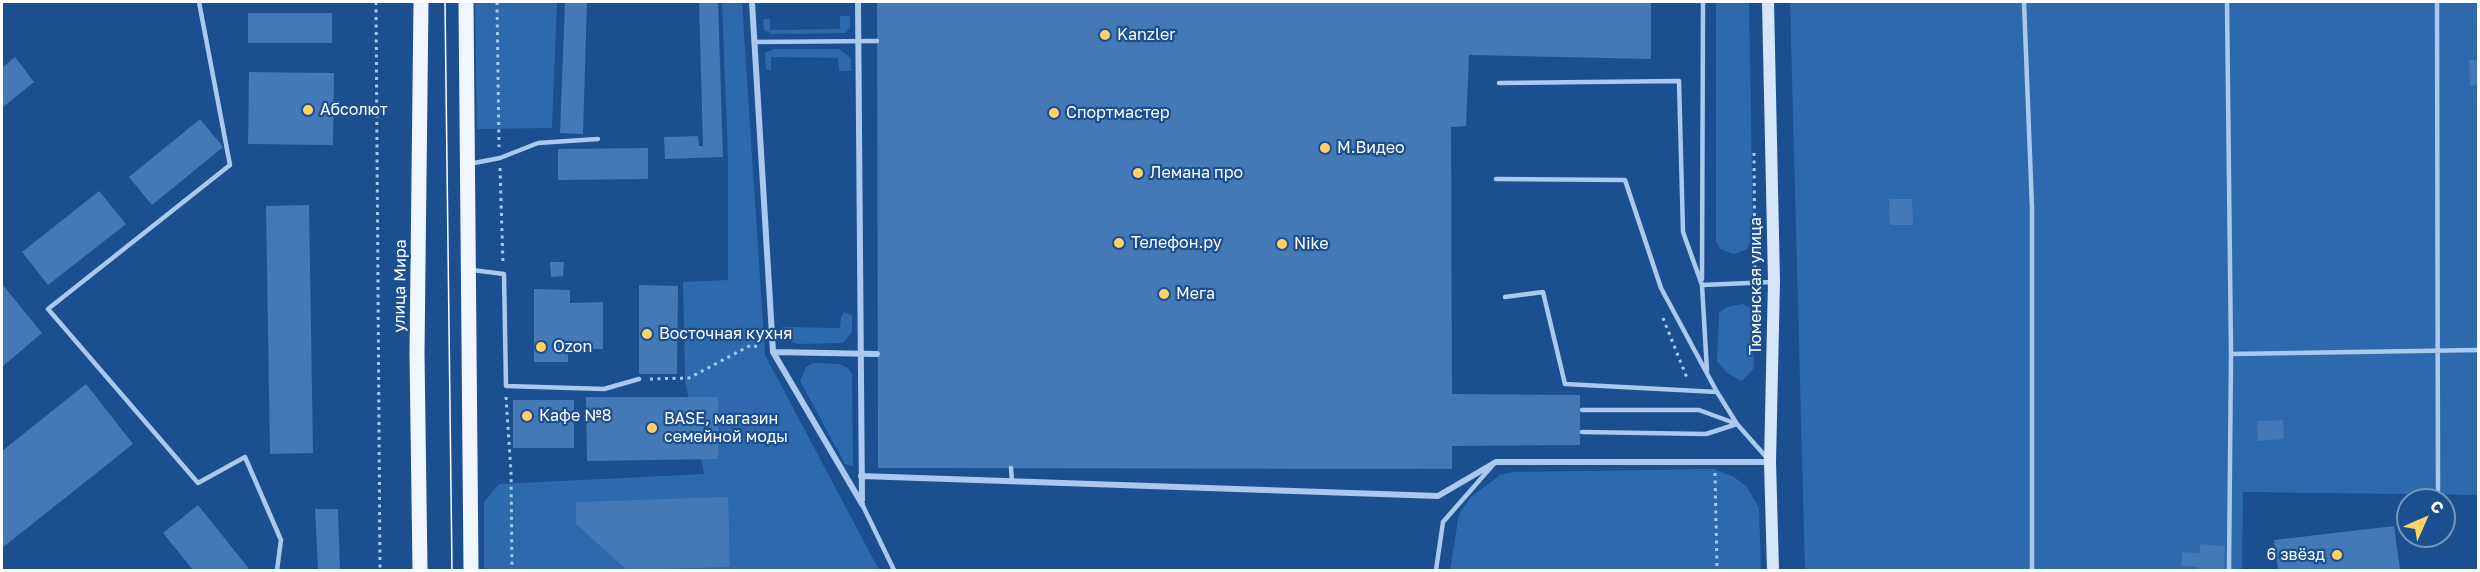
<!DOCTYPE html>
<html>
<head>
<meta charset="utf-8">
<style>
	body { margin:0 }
	#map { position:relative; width:2480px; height:572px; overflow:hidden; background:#1b4f8f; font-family:"Golos Text",sans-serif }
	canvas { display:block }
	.frame { position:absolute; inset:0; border:3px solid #fff; pointer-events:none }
	.north { position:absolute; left:2396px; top:488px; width:60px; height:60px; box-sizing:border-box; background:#1b4f8f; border:2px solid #7695bc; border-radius:50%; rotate:45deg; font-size:16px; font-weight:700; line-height:24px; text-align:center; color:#fff }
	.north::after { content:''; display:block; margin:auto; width:21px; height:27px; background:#ffd166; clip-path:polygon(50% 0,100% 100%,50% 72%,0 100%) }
</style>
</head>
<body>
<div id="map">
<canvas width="2480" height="572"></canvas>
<div class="frame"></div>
<div class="north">С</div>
</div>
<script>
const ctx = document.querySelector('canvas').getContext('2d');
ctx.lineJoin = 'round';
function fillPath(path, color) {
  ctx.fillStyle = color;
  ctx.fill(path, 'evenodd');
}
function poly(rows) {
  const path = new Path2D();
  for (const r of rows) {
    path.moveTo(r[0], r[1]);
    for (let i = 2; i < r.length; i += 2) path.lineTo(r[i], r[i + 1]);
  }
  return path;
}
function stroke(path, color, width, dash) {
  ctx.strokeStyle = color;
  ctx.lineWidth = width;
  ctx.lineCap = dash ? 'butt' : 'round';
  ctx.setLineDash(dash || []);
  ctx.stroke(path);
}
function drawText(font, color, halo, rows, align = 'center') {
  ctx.font = font + ' "Golos Text",sans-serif';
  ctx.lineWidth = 4.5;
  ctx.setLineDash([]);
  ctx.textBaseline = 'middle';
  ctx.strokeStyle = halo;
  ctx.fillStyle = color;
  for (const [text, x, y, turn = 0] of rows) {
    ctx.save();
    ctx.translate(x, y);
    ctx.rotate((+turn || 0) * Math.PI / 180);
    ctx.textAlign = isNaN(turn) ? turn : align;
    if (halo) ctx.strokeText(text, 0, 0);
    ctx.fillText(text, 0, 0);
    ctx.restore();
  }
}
fillPath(poly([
	[475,2,557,2,552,128,477,129],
	[722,2,742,2,765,355,879,570,484,570,484,502,499,484,704,474,685,381,683,282,728,280,728,159],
	[1716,2,1749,2,1753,236,1747,249,1734,254,1720,249,1716,241],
	[1790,2,2478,2,2478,495,2243,492,2242,570,1805,570],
	[840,16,850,16,850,28,845,33,772,34,764,30,763,19,770,19,770,30,840,29],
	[774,49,839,49,851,58,851,71,839,71,838,58,771,57,771,70,766,70,765,53],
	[1743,304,1752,309,1754,368,1742,381,1727,373,1717,361,1719,312,1728,307],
	[844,312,852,315,852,332,843,343,797,344,787,340,782,331,783,327,840,328,841,316],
	[813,363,839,364,848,368,852,374,853,466,845,464,800,381,806,367],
	[1714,469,1734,477,1747,487,1759,508,1761,570,1450,570,1459,514,1471,497,1500,475,1514,472]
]), '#2e69ad');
fillPath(poly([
	[565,2,587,2,583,134,560,133],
	[699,2,718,2,723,157,665,159,664,137,698,136,699,146,703,146],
	[877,2,1651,2,1651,59,1469,55,1466,126,1451,127,1452,394,1580,395,1580,445,1452,446,1452,469,878,468],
	[248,13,332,13,332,43,248,43],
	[15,57,34,82,2,108,2,68],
	[2469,60,2478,60,2478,85,2470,86],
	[249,72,334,73,333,145,248,144],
	[200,119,223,147,152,205,129,177],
	[648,148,648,179,558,180,558,149],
	[99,191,126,224,48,285,22,252],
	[1889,199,1912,199,1913,225,1890,225],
	[309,205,313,453,270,454,266,206],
	[550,262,564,262,563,276,551,277],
	[2,284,42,333,2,367],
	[639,285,678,286,677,374,639,374],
	[534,289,570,290,570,303,603,302,603,349,568,349,568,362,534,362],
	[86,384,133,444,2,548,2,451],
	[586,397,718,397,718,459,587,461],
	[513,400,574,400,574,448,513,448],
	[2283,420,2284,439,2258,441,2257,421],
	[728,497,730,567,627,570,576,524,576,502],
	[198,505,250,570,193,570,163,533],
	[315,509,338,509,340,570,318,570],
	[2394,526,2400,570,2278,570,2274,540],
	[2200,544,2225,546,2224,570,2197,570,2198,567,2181,566,2182,552,2200,553]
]), '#4478b7');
stroke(poly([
	[376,2,380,570],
	[497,2,499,147],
	[1754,153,1755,273],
	[500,168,503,264],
	[1663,318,1687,378],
	[650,379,689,378,751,345,761,348],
	[506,397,511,472,512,570],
	[1715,473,1717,570]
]), '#a9c9ee', 3, [3, 4.5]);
stroke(poly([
	[199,2,230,165,48,309,198,483,245,457,281,540,277,570],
	[2024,2,2032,208,2032,570],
	[2227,2,2231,354,2229,570],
	[2437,2,2438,495],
	[754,42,877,41],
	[1499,83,1679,81,1683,232,1702,285],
	[469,164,500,158,538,143,598,139],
	[1496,179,1625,180,1661,288,1717,392,1737,424,1767,458],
	[472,270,504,274,506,386,604,389,639,379],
	[1702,279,1703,2],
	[1505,297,1543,292,1565,384,1717,392],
	[2231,354,2478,350],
	[1707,371,1702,285,1772,282],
	[1582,410,1699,410,1737,424],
	[1582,432,1706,434,1737,424],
	[1011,468,1012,481],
	[862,504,894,570],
	[1436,570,1443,522,1492,466]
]), '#a9c9ee', 4.5);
stroke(poly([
	[752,2,773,352,862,504],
	[858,2,862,500],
	[773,352,877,354],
	[861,476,1438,496,1496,462,1770,462]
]), '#a9c9ee', 6);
stroke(poly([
	[1768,2,1774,281,1770,462,1773,570]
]), '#d6e6fa', 12);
stroke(poly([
	[466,2,471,570],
	[420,570,417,353,421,2]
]), '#f0f6ff', 15);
stroke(poly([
	[445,2,452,570]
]), '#fff', 1.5);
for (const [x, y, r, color] of [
	[1105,35,6,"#ffd166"],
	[308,110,6,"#ffd166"],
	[1054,113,6,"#ffd166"],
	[1325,148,6,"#ffd166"],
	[1138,173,6,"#ffd166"],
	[1119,243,6,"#ffd166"],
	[1282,244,6,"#ffd166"],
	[1164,294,6,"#ffd166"],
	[647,334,6,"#ffd166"],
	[541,347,6,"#ffd166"],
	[527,416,6,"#ffd166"],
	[652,428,6,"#ffd166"],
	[2337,555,6,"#ffd166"]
]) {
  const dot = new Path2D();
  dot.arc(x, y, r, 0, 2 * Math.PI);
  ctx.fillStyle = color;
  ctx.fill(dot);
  stroke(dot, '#1b4f8f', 2);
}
drawText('16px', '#fff', '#1b4f8f', [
	["Kanzler",1117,35],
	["Абсолют",320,110],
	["Спортмастер",1066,113],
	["М.Видео",1337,148],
	["Лемана про",1150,173],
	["Телефон.ру",1131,243],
	["Nike",1294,244],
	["Мега",1176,294],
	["Восточная кухня",659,334],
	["Ozon",553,347],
	["Кафе №8",539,416],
	["BASE, магазин",664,419],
	["семейной моды",664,437],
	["6 звёзд",2325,555,"right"]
], 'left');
drawText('16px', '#fff', '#1b4f8f', [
	["улица Мира",400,286,-89],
	["Тюменская улица",1756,286,-90]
]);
</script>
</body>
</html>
